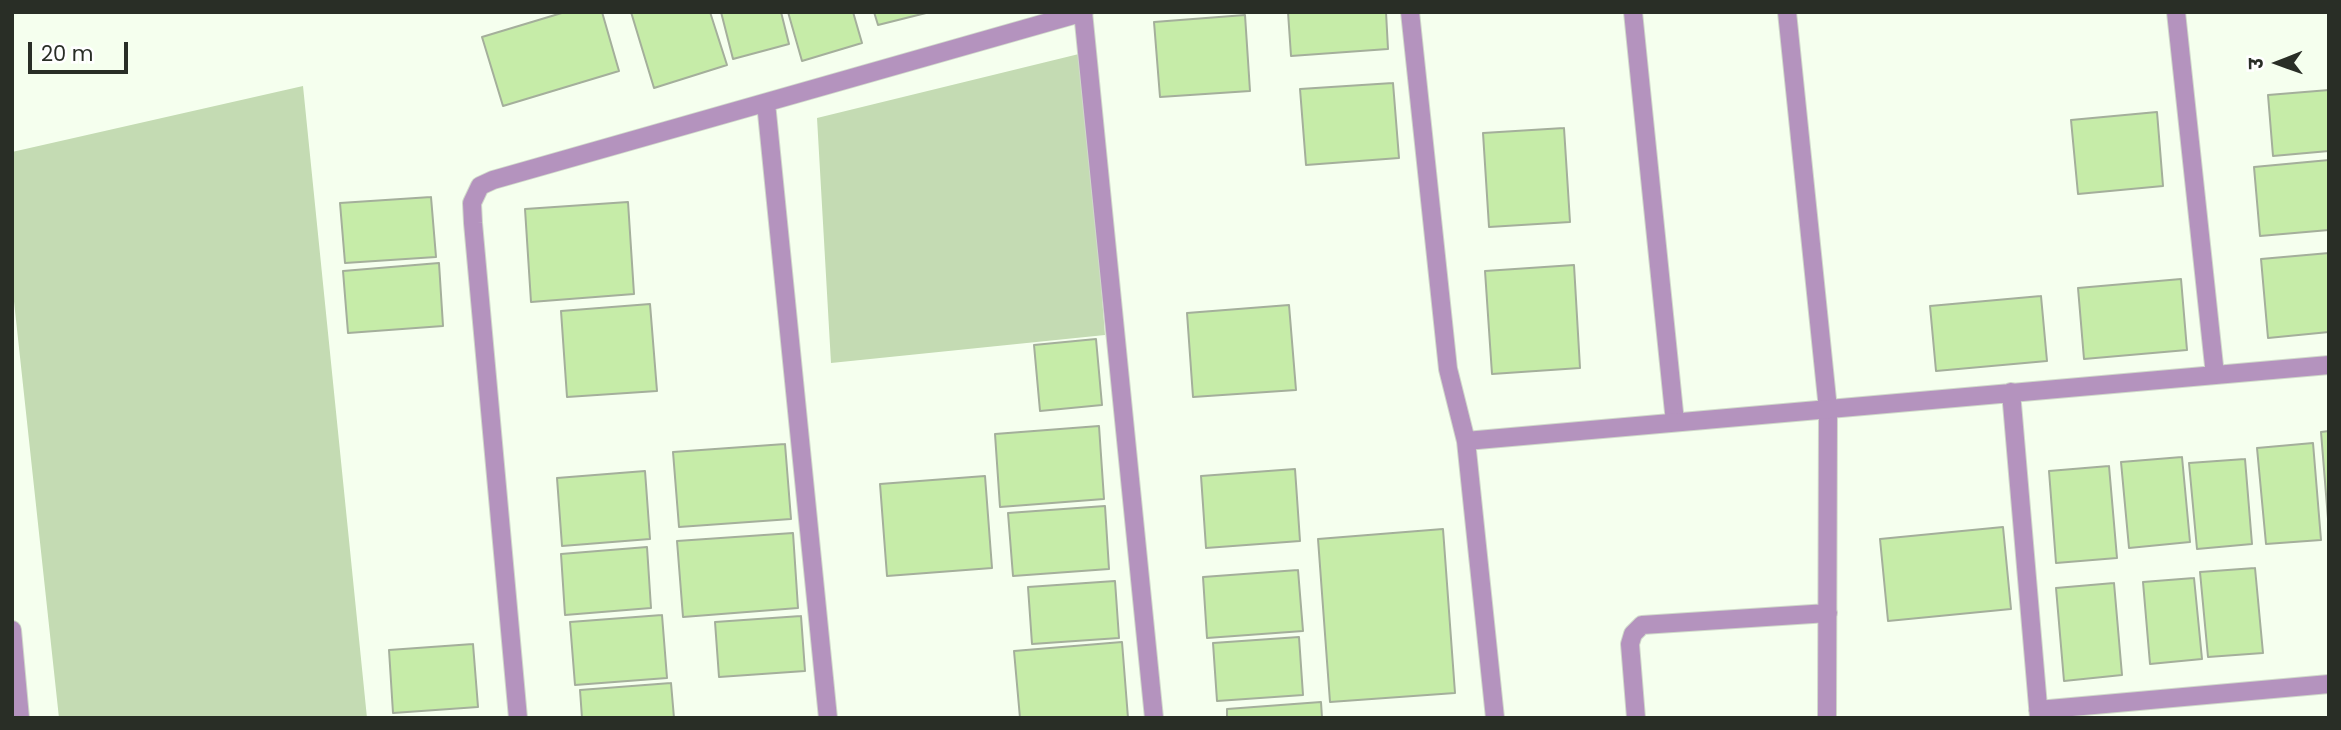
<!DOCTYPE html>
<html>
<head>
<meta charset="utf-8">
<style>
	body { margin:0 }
	#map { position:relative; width:2341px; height:730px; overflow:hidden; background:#f5ffee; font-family:Poppins,"Noto Sans Devanagari",sans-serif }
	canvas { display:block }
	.frame { position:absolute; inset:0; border:14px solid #292e26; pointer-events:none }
	.north { position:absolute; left:2243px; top:28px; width:70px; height:70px; -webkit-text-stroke:5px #fff; paint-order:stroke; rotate:269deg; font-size:19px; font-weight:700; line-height:28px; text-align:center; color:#292e26 }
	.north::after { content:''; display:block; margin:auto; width:24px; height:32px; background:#292e26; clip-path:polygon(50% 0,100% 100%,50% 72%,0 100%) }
	.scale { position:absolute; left:28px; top:42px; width:100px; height:32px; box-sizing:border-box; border:4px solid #292e26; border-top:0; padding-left:9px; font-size:21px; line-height:24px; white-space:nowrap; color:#292e26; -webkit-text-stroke:5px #fff; paint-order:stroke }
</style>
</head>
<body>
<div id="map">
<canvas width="2341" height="730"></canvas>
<div class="frame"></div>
<div class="north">उ</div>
<div class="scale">20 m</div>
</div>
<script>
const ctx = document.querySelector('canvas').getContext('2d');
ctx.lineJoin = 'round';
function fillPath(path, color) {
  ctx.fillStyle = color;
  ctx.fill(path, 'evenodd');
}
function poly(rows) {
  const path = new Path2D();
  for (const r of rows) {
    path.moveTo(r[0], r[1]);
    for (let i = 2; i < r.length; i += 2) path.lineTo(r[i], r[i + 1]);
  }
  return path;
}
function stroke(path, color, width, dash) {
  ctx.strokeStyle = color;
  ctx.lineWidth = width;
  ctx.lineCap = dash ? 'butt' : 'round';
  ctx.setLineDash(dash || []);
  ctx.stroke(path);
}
fillPath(poly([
	[1083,53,1105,335,831,363,817,118],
	[303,86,367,718,59,718,12,283,12,152]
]), '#c4dbb3');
const building = poly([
	[565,12,602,12,619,71,503,106,482,37,565,12],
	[631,12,710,12,727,65,654,88,631,12],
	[721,12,781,12,789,44,733,59,721,12],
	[788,12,853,12,862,43,802,61,788,12],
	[874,12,930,12,878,25,874,12],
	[1288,12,1386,12,1388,49,1291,56,1288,12],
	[1245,15,1250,91,1160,97,1154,22,1245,15],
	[1393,83,1399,158,1306,165,1300,89,1393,83],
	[2329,90,2329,151,2273,156,2268,95,2329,90],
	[2157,112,2163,186,2078,194,2071,120,2157,112],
	[1564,128,1570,222,1489,227,1483,133,1564,128],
	[2329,160,2329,230,2260,236,2254,167,2329,160],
	[431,197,436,257,345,263,340,203,431,197],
	[628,202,634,294,531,302,525,209,628,202],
	[2329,253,2329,332,2268,338,2261,259,2329,253],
	[439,263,443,326,348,333,343,271,439,263],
	[1574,265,1580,368,1492,374,1485,271,1574,265],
	[2181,279,2187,350,2084,359,2078,288,2181,279],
	[2041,296,2047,361,1936,371,1930,306,2041,296],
	[650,304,657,391,567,397,561,311,650,304],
	[1289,305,1296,390,1193,397,1187,313,1289,305],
	[1096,339,1102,405,1040,411,1034,345,1096,339],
	[1099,426,1104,499,1000,507,995,434,1099,426],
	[2329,431,2329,519,2328,519,2321,432,2329,431],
	[2313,443,2321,540,2266,544,2257,448,2313,443],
	[785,444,791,519,679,527,673,452,785,444],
	[2182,457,2190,542,2129,548,2121,462,2182,457],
	[2245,459,2252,544,2197,549,2189,463,2245,459],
	[2109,466,2117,558,2056,563,2049,471,2109,466],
	[1295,469,1300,541,1206,548,1201,476,1295,469],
	[645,471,650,539,562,546,557,478,645,471],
	[985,476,992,568,887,576,880,484,985,476],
	[1105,506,1109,569,1013,576,1008,513,1105,506],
	[2003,527,2011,609,1888,621,1880,539,2003,527],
	[1443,529,1455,693,1330,702,1318,539,1443,529],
	[793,533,798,608,683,617,677,541,793,533],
	[647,547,651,608,565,615,561,554,647,547],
	[2255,568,2263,653,2208,657,2200,572,2255,568],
	[1298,570,1303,631,1207,638,1203,577,1298,570],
	[2194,578,2202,659,2150,664,2143,582,2194,578],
	[1115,581,1119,638,1032,644,1028,587,1115,581],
	[2114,583,2122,675,2064,681,2056,588,2114,583],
	[662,615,667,678,575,685,570,622,662,615],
	[801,616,805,671,719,677,715,622,801,616],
	[1299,637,1303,695,1217,701,1213,643,1299,637],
	[1122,642,1128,718,1020,718,1014,651,1122,642],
	[473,644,478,707,393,713,389,650,473,644],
	[671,683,674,718,582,718,580,690,671,683],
	[1321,702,1322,718,1227,718,1227,709,1321,702]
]);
fillPath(building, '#c6eca8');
stroke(building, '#a4af9b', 2);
const lane = poly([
	[1633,12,1675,422],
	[1787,12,1828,409,1827,718],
	[1636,718,1630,644,1633,634,1642,625,1828,613]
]);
const street = poly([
	[1083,12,1154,718],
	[1410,12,1448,369,1466,441,1495,718],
	[2176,12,2215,375],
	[766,103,828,718],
	[2011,392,2039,718],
	[1466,441,2329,365],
	[12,630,20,718],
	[2038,710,2329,684],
	[518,718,473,223,472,203,480,186,493,180,1084,12]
]);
stroke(lane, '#d0d9ca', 20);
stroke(street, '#d0d9ca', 20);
stroke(lane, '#b493be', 18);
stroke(street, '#b493be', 18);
</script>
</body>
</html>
